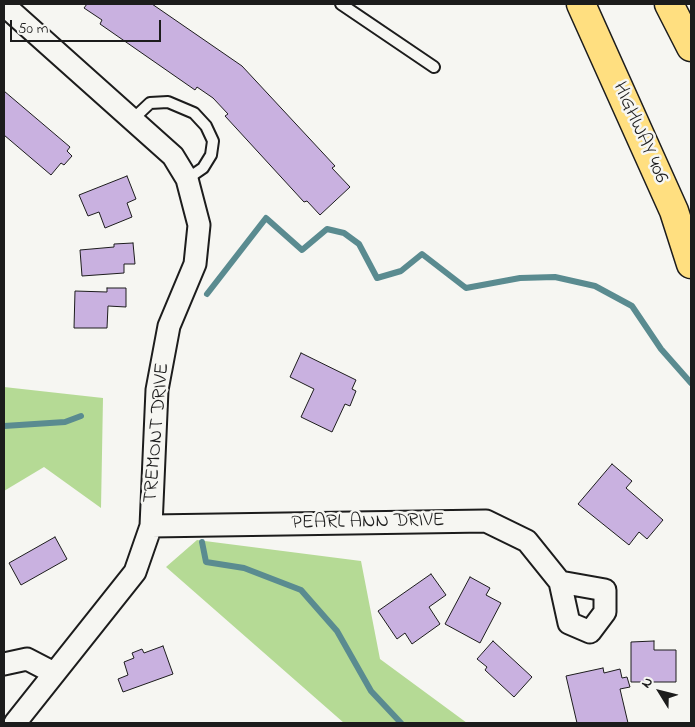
<!DOCTYPE html>
<html>
<head>
<meta charset="utf-8">
<style>
	body { margin:0 }
	#map { position:relative; width:695px; height:727px; overflow:hidden; background:#f6f6f2; font-family:"Indie Flower",sans-serif }
	canvas { display:block }
	.frame { position:absolute; inset:0; border:5px solid #1c1c1c; pointer-events:none }
	.north { position:absolute; left:635px; top:667px; width:50px; height:50px; -webkit-text-stroke:4px #f6f6f2; paint-order:stroke; rotate:306deg; font-size:14px; font-weight:700; line-height:20px; text-align:center; color:#1c1c1c }
	.north::after { content:''; display:block; margin:auto; width:18px; height:22px; background:#1c1c1c; clip-path:polygon(50% 0,100% 100%,50% 72%,0 100%) }
	.scale { position:absolute; left:10px; top:20px; width:151px; height:22px; box-sizing:border-box; border:2px solid #1c1c1c; border-top:0; padding-left:6px; font-size:15px; line-height:18px; white-space:nowrap; color:#1c1c1c; -webkit-text-stroke:4px #f6f6f2; paint-order:stroke }
</style>
</head>
<body>
<div id="map">
<canvas width="695" height="727"></canvas>
<div class="frame"></div>
<div class="north">N</div>
<div class="scale">50 m</div>
</div>
<script>
const ctx = document.querySelector('canvas').getContext('2d');
ctx.lineJoin = 'round';
function fillPath(path, color) {
  ctx.fillStyle = color;
  ctx.fill(path, 'evenodd');
}
function poly(rows) {
  const path = new Path2D();
  for (const r of rows) {
    path.moveTo(r[0], r[1]);
    for (let i = 2; i < r.length; i += 2) path.lineTo(r[i], r[i + 1]);
  }
  return path;
}
function stroke(path, color, width, dash) {
  ctx.strokeStyle = color;
  ctx.lineWidth = width;
  ctx.lineCap = dash ? 'butt' : 'round';
  ctx.setLineDash(dash || []);
  ctx.stroke(path);
}
function drawText(font, color, halo, rows, align = 'center') {
  ctx.font = font + ' "Indie Flower",sans-serif';
  ctx.lineWidth = 5;
  ctx.setLineDash([]);
  ctx.textBaseline = 'middle';
  ctx.strokeStyle = halo;
  ctx.fillStyle = color;
  for (const [text, x, y, turn = 0] of rows) {
    ctx.save();
    ctx.translate(x, y);
    ctx.rotate((+turn || 0) * Math.PI / 180);
    ctx.textAlign = isNaN(turn) ? turn : align;
    if (halo) ctx.strokeText(text, 0, 0);
    ctx.fillText(text, 0, 0);
    ctx.restore();
  }
}
fillPath(poly([
	[4,387,103,398,101,508,44,467,4,491],
	[197,540,361,561,380,659,467,723,344,723,166,567]
]), '#b5da95');
stroke(poly([
	[207,294,266,218,302,250,327,229,344,233,359,244,377,278,401,271,422,254,466,288,520,278,555,277,595,286,632,306,661,349,691,383],
	[4,426,65,422,81,416],
	[202,542,206,562,244,568,301,590,337,631,371,691,401,723]
]), '#5a8b90', 6);
const building = poly([
	[87,4,152,4,242,66,335,166,332,168,350,187,320,215,307,201,304,202,225,116,228,114,213,98,197,87,195,90,100,24,102,20,84,8,87,4],
	[4,91,70,147,67,151,72,156,64,165,61,163,51,175,4,135,4,91],
	[127,176,136,199,127,203,132,217,105,228,99,212,88,216,79,195,127,176],
	[133,243,135,264,124,264,124,273,82,276,80,250,114,247,114,244,133,243],
	[107,288,126,288,126,307,108,306,107,328,74,328,75,291,107,292,107,288],
	[301,353,356,380,352,389,356,391,350,406,345,404,332,432,301,417,314,389,290,377,301,353],
	[612,464,632,481,626,488,663,520,647,539,639,532,629,545,578,504,612,464],
	[55,537,67,559,21,585,9,563,55,537],
	[431,574,446,595,429,607,440,624,412,644,405,633,397,639,378,611,431,574],
	[470,577,490,588,486,595,501,603,480,643,445,624,470,577],
	[493,641,532,677,514,697,485,670,487,667,477,659,493,641],
	[654,641,654,650,676,650,676,682,631,682,631,642,654,641],
	[163,646,173,674,123,692,118,679,128,675,124,662,134,658,132,653,142,649,144,653,163,646],
	[603,668,604,673,620,669,622,678,627,677,630,687,620,689,628,723,577,723,566,676,603,668]
]);
fillPath(building, '#c9b1e0');
stroke(building, '#1c1c1c', 1);
const lane = poly([
	[341,4,434,67],
	[132,120,150,103,168,102,194,113,206,126,213,141,211,155,203,168,187,179]
]);
const street = poly([
	[4,5,173,156,187,179,199,225,195,264,169,326,157,390,151,526,135,572,15,723],
	[151,526,486,521,527,541,560,582,569,623,590,632,605,612,605,590,560,582],
	[4,664,27,659,54,673]
]);
const highway = poly([
	[581,4,674,211,691,264],
	[669,4,691,47]
]);
stroke(lane, '#1c1c1c', 14);
stroke(street, '#1c1c1c', 25);
stroke(highway, '#1c1c1c', 31);
stroke(lane, '#f6f6f2', 10);
stroke(street, '#f6f6f2', 21);
stroke(highway, '#ffdf80', 28);
drawText('20px', '#1c1c1c', '#f6f6f2', [
	["HIGHWAY 406",639,133,66],
	["TREMONT DRIVE",158,433,-85],
	["PEARL ANN DRIVE",368,523,-1]
]);
</script>
</body>
</html>
